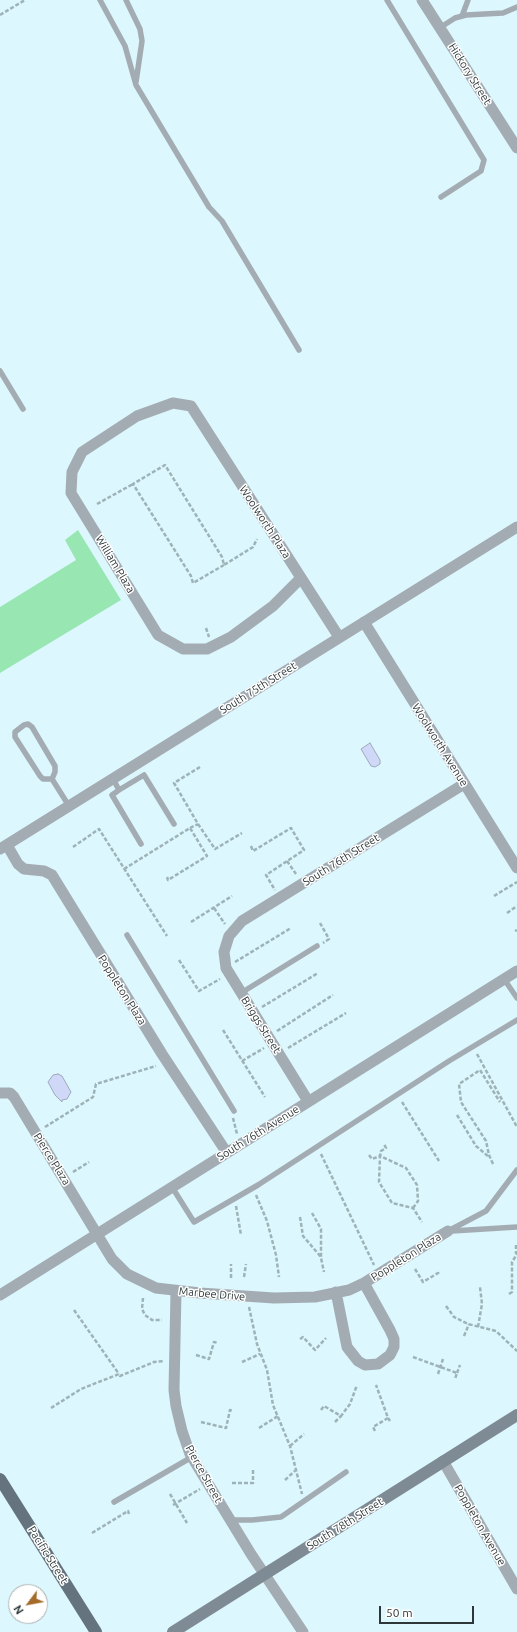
<!DOCTYPE html>
<html>
<head>
<meta charset="utf-8">
<style>
	body { margin:0 }
	#map { position:relative; width:517px; height:1632px; overflow:hidden; background:#dcf7fd; font-family:Ubuntu,sans-serif }
	canvas { display:block }
	.north { position:absolute; left:8px; top:1584px; width:40px; height:40px; box-sizing:border-box; background:#fff; border:1px solid #abafb0; border-radius:50%; rotate:238deg; font-size:11px; font-weight:700; line-height:16px; text-align:center; color:#2d3739 }
	.north::after { content:''; display:block; margin:auto; width:14px; height:18px; background:#a46b29; clip-path:polygon(50% 0,100% 100%,50% 72%,0 100%) }
	.scale { position:absolute; left:379px; top:1606px; width:95px; height:18px; box-sizing:border-box; border:2px solid #2d3739; border-top:0; padding-left:5px; font-size:12px; line-height:14px; white-space:nowrap; color:#2d3739; -webkit-text-stroke:3px #fff; paint-order:stroke }
</style>
</head>
<body>
<div id="map">
<canvas width="517" height="1632"></canvas>
<div class="north">N</div>
<div class="scale">50 m</div>
</div>
<script>
const ctx = document.querySelector('canvas').getContext('2d');
ctx.lineJoin = 'round';
function fillPath(path, color) {
  ctx.fillStyle = color;
  ctx.fill(path, 'evenodd');
}
function poly(rows) {
  const path = new Path2D();
  for (const r of rows) {
    path.moveTo(r[0], r[1]);
    for (let i = 2; i < r.length; i += 2) path.lineTo(r[i], r[i + 1]);
  }
  return path;
}
function stroke(path, color, width, dash) {
  ctx.strokeStyle = color;
  ctx.lineWidth = width;
  ctx.lineCap = dash ? 'butt' : 'round';
  ctx.setLineDash(dash || []);
  ctx.stroke(path);
}
function drawText(font, color, halo, rows, align = 'center') {
  ctx.font = font + ' Ubuntu,sans-serif';
  ctx.lineWidth = 3;
  ctx.setLineDash([]);
  ctx.textBaseline = 'middle';
  ctx.strokeStyle = halo;
  ctx.fillStyle = color;
  for (const [text, x, y, turn = 0] of rows) {
    ctx.save();
    ctx.translate(x, y);
    ctx.rotate((+turn || 0) * Math.PI / 180);
    ctx.textAlign = isNaN(turn) ? turn : align;
    if (halo) ctx.strokeText(text, 0, 0);
    ctx.fillText(text, 0, 0);
    ctx.restore();
  }
}
fillPath(poly([
	[78,530,121,600,0,673,0,607,76,560,65,540]
]), '#98e7b3');
const water = poly([
	[370,743,380,760,380,764,375,767,371,766,361,749,370,743],
	[58,1074,62,1076,71,1092,67,1099,62,1100,62,1102,55,1095,48,1082,53,1075,58,1074]
]);
fillPath(water, '#cfd9f7');
stroke(water, '#9ea8be', 1);
stroke(poly([
	[0,15,25,0],
	[97,504,133,484],
	[224,565,193,583,191,576,133,484,165,465,222,557,224,565,253,547,257,539],
	[206,628,209,637],
	[200,767,174,783,198,824,215,849,242,833],
	[190,828,198,824],
	[251,846,253,851,291,828,304,850,266,875,275,890],
	[73,847,99,829,167,936],
	[287,861,296,874],
	[124,869,190,828,207,856,168,880,167,877],
	[494,896,517,882],
	[214,908,225,924],
	[507,913,517,906],
	[191,922,232,896],
	[320,923,329,939,323,943],
	[515,931,517,930],
	[179,960,199,991,220,979],
	[235,962,291,928],
	[262,1007,318,973],
	[223,1030,265,1097],
	[277,1031,333,995],
	[288,1048,346,1013],
	[477,1054,517,1127],
	[242,1061,264,1048],
	[402,1102,439,1161],
	[457,1115,476,1146,489,1157],
	[233,1118,237,1134],
	[45,1127,93,1097,96,1084,156,1066],
	[321,1154,374,1265],
	[369,1155,372,1159,380,1156,381,1151,386,1148,384,1144],
	[493,1164,489,1155,486,1141,461,1102,459,1084,480,1070,500,1102],
	[73,1172,89,1162],
	[256,1195,267,1221,276,1255,279,1277],
	[236,1206,241,1235],
	[413,1208,418,1201,417,1185,406,1168,380,1156,379,1182,392,1203,413,1208,422,1222],
	[312,1213,321,1229,321,1258,324,1272],
	[300,1217,303,1236,321,1257],
	[516,1245,516,1254],
	[415,1269,423,1282,438,1273,440,1275],
	[244,1277,246,1264],
	[231,1278,231,1264],
	[509,1294,512,1292,512,1262,517,1254],
	[143,1298,142,1309,145,1315,152,1320,162,1320],
	[446,1306,454,1317,468,1324,496,1331,517,1351],
	[249,1307,257,1344,267,1370,273,1405,290,1446,302,1494],
	[74,1310,119,1374],
	[478,1327,482,1304,480,1287],
	[464,1336,469,1324],
	[300,1339,303,1337,315,1350,326,1338],
	[196,1355,209,1359,214,1342,218,1343],
	[413,1357,457,1373,455,1379],
	[242,1362,260,1354],
	[457,1373,460,1365],
	[438,1374,443,1359],
	[51,1408,81,1389,119,1374,120,1376,154,1362,164,1361],
	[321,1410,324,1406,341,1416,350,1404,357,1385],
	[388,1418,390,1421],
	[201,1422,226,1428,230,1410,233,1411],
	[335,1422,341,1416],
	[259,1428,278,1416],
	[375,1431,373,1427,388,1418,376,1385],
	[290,1446,304,1434],
	[285,1480,297,1469],
	[232,1483,253,1483,253,1470],
	[170,1494,187,1523],
	[173,1505,200,1489],
	[92,1533,128,1511,129,1514]
]), '#9eb3b8', 2.5, [4, 2]);
stroke(poly([
	[100,0,125,46,136,85,209,207,222,221,299,350],
	[126,0,140,29,142,41,136,82],
	[387,0,484,160,481,171,441,197],
	[462,16,468,0],
	[441,27,455,18,466,15,503,13,517,7],
	[0,371,23,409],
	[52,779,55,772,55,766,32,727,28,724,24,725,15,732,15,737,40,776,43,779,52,779,69,806],
	[113,779,119,790,144,775,174,824],
	[119,790,112,795,141,844],
	[127,935,234,1111],
	[504,979,517,998],
	[241,993,317,946],
	[172,1187,194,1222,258,1185,449,1061,517,1020],
	[448,1231,486,1211,517,1170],
	[452,1231,517,1227],
	[114,1502,192,1457],
	[230,1520,252,1520,281,1517,346,1472]
]), '#a4acb3', 5.5);
stroke(poly([
	[422,0,517,148],
	[301,578,273,606,231,637,207,649,183,649,158,635,71,493,72,472,82,452,137,416,173,403,191,406,339,637],
	[364,622,517,868],
	[7,845,18,864,24,869,44,871,52,875,162,1054,227,1153],
	[0,849,517,527],
	[0,1093,10,1093,14,1097,112,1259,127,1274,156,1288,200,1293,274,1298,315,1297,349,1290,364,1283,448,1231],
	[308,1101,226,968,224,952,229,936,242,921,464,784],
	[176,1291,174,1390,176,1406,182,1431,190,1454,251,1554,303,1632],
	[336,1292,347,1347,358,1361,365,1365,378,1364,390,1355,394,1347,394,1339,390,1330,364,1283],
	[0,1295,517,971],
	[443,1461,517,1589]
]), '#a4acb3', 11);
stroke(poly([
	[173,1632,517,1415]
]), '#7f8b94', 12);
stroke(poly([
	[0,1479,96,1632]
]), '#65737f', 12);
drawText('11px', '#2d3739', '#fff', [
	["Hickory Street",470,74,58],
	["Woolworth Plaza",265,522,57],
	["William Plaza",115,564,59],
	["South 75th Street",258,688,-32],
	["Woolworth Avenue",440,745,58],
	["South 76th Street",341,860,-32],
	["Poppleton Plaza",122,990,58],
	["Briggs Street",261,1025,58],
	["South 76th Avenue",258,1133,-32],
	["Pierce Plaza",52,1159,58],
	["Poppleton Plaza",406,1257,-32],
	["Marbee Drive",212,1294,5],
	["Pierce Street",204,1474,61],
	["South 78th Street",345,1524,-32],
	["Poppleton Avenue",480,1525,60],
	["Pacific Street",48,1555,58]
]);
</script>
</body>
</html>
